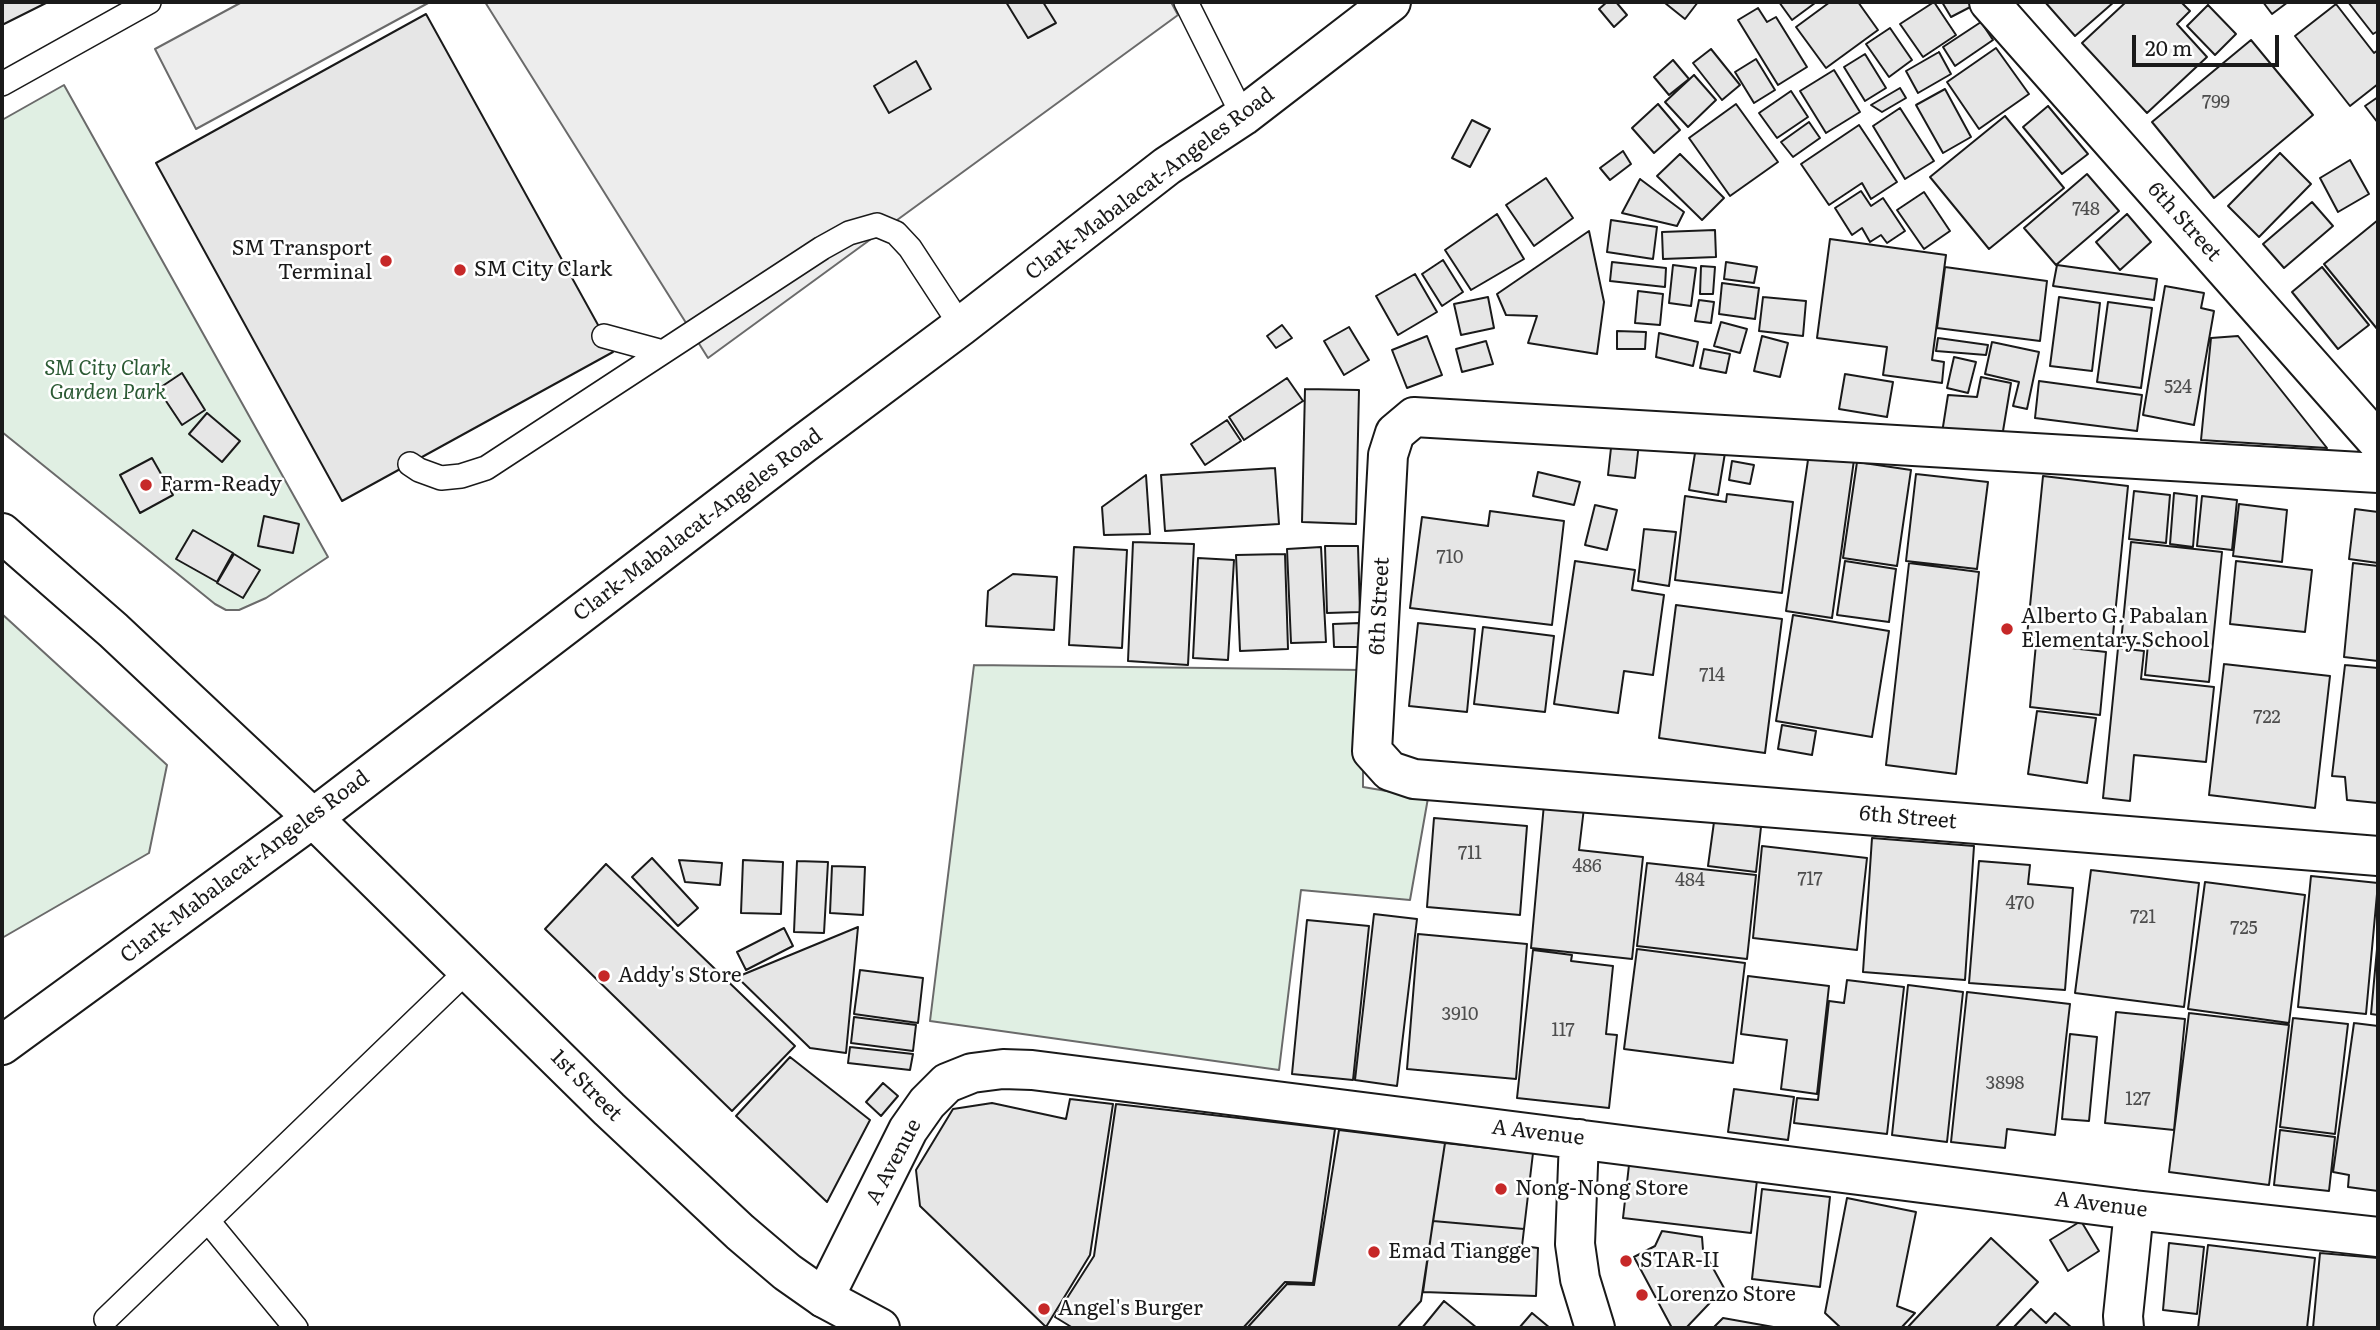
<!DOCTYPE html>
<html>
<head>
<meta charset="utf-8">
<style>
	body { margin:0 }
	#map { position:relative; width:2380px; height:1330px; overflow:hidden; background:#fff; font-family:Literata,serif }
	canvas { display:block }
	.frame { position:absolute; inset:0; border:4px solid #1a1a1a; pointer-events:none }
	.scale { position:absolute; left:2132px; top:35px; width:147px; height:32px; box-sizing:border-box; border:4px solid #1a1a1a; border-top:0; padding-left:9px; font-size:21px; line-height:24px; white-space:nowrap; color:#1a1a1a; -webkit-text-stroke:5px #fff; paint-order:stroke }
</style>
</head>
<body>
<div id="map">
<canvas width="2380" height="1330"></canvas>
<div class="frame"></div>
<div class="scale">20 m</div>
</div>
<script>
const ctx = document.querySelector('canvas').getContext('2d');
ctx.lineJoin = 'round';
function fillPath(path, color) {
  ctx.fillStyle = color;
  ctx.fill(path, 'evenodd');
}
function poly(rows) {
  const path = new Path2D();
  for (const r of rows) {
    path.moveTo(r[0], r[1]);
    for (let i = 2; i < r.length; i += 2) path.lineTo(r[i], r[i + 1]);
  }
  return path;
}
function stroke(path, color, width, dash) {
  ctx.strokeStyle = color;
  ctx.lineWidth = width;
  ctx.lineCap = dash ? 'butt' : 'round';
  ctx.setLineDash(dash || []);
  ctx.stroke(path);
}
function drawText(font, color, halo, rows, align = 'center') {
  ctx.font = font + ' Literata,serif';
  ctx.lineWidth = 5;
  ctx.setLineDash([]);
  ctx.textBaseline = 'middle';
  ctx.strokeStyle = halo;
  ctx.fillStyle = color;
  for (const [text, x, y, turn = 0] of rows) {
    ctx.save();
    ctx.translate(x, y);
    ctx.rotate((+turn || 0) * Math.PI / 180);
    ctx.textAlign = isNaN(turn) ? turn : align;
    if (halo) ctx.strokeText(text, 0, 0);
    ctx.fillText(text, 0, 0);
    ctx.restore();
  }
}
const green = poly([
	[64,85,328,557,266,598,239,610,226,610,215,604,2,432,2,120,64,85],
	[2,614,167,765,149,853,2,938,2,614],
	[974,665,1363,670,1363,787,1428,798,1410,900,1301,890,1279,1070,930,1021,974,665]
]);
fillPath(green, '#e0efe3');
stroke(green, '#6a6a6a', 2);
const parking = poly([
	[242,2,430,2,196,129,155,49,242,2],
	[485,2,1171,2,1178,15,708,358,485,2]
]);
fillPath(parking, '#ededed');
stroke(parking, '#6a6a6a', 2);
const building = poly([
	[2,2,48,2,2,25,2,2],
	[1006,2,1043,2,1056,23,1028,38,1006,2],
	[1607,2,1616,2,1627,15,1614,27,1599,9,1607,2],
	[1666,2,1698,2,1685,19,1665,3,1666,2],
	[1779,2,1814,2,1815,3,1792,20,1779,2],
	[1830,2,1858,2,1878,30,1826,68,1796,27,1830,2],
	[1934,2,1956,35,1923,57,1900,24,1934,2],
	[1942,2,1977,2,1978,3,1951,17,1942,2],
	[2045,2,2114,2,2075,36,2045,2],
	[2126,2,2181,2,2190,11,2177,24,2207,57,2147,113,2082,43,2126,2],
	[2263,2,2288,2,2272,14,2263,2],
	[2348,2,2378,2,2378,31,2373,34,2348,2],
	[2336,4,2374,53,2378,50,2378,84,2350,106,2295,36,2336,4],
	[2208,5,2236,34,2215,55,2187,26,2208,5],
	[1758,8,1767,22,1776,17,1807,67,1778,85,1738,20,1758,8],
	[426,14,613,352,342,501,156,163,426,14],
	[1981,22,1993,40,1955,66,1943,47,1981,22],
	[1890,28,1912,60,1889,77,1866,44,1890,28],
	[2251,40,2313,115,2214,198,2152,122,2251,40],
	[1996,48,2029,94,1979,129,1947,82,1996,48],
	[1711,49,1740,85,1722,100,1693,63,1711,49],
	[1939,52,1951,74,1918,93,1906,71,1939,52],
	[1865,54,1886,88,1865,101,1844,67,1865,54],
	[1756,59,1775,90,1754,103,1735,72,1756,59],
	[1673,60,1689,79,1669,95,1654,77,1673,60],
	[916,61,931,89,889,113,874,86,916,61],
	[1834,70,1860,112,1826,133,1800,91,1834,70],
	[1694,75,1716,100,1688,127,1665,102,1694,75],
	[1900,88,1906,98,1882,112,1871,105,1900,88],
	[1945,89,1971,137,1943,153,1916,105,1945,89],
	[1791,91,1808,117,1777,138,1759,113,1791,91],
	[2378,97,2378,123,2365,106,2378,97],
	[1658,104,1680,130,1654,153,1632,128,1658,104],
	[1736,104,1778,162,1730,196,1689,138,1736,104],
	[2048,106,2088,154,2062,174,2023,127,2048,106],
	[1900,108,1934,161,1905,179,1873,126,1900,108],
	[2005,116,2064,188,1989,249,1930,177,2005,116],
	[1472,120,1490,129,1470,167,1452,158,1472,120],
	[1809,122,1820,138,1793,157,1781,142,1809,122],
	[1859,125,1897,182,1871,199,1862,183,1829,205,1801,164,1859,125],
	[1623,151,1631,164,1610,180,1600,168,1623,151],
	[2280,153,2311,184,2259,237,2228,206,2280,153],
	[1680,154,1724,198,1702,220,1657,176,1680,154],
	[2350,160,2369,194,2338,212,2320,178,2350,160],
	[2087,174,2119,211,2056,265,2024,228,2087,174],
	[1546,178,1573,218,1534,246,1506,205,1546,178],
	[1640,179,1684,212,1677,226,1622,213,1640,179],
	[1861,191,1871,206,1883,198,1905,231,1887,243,1881,235,1870,242,1862,228,1852,235,1835,208,1861,191],
	[1924,192,1950,231,1924,249,1897,210,1924,192],
	[2312,202,2333,226,2284,268,2263,244,2312,202],
	[1497,214,1524,259,1471,290,1445,250,1497,214],
	[2127,214,2151,242,2120,270,2096,242,2127,214],
	[1611,220,1657,227,1653,259,1607,252,1611,220],
	[2378,220,2378,330,2324,264,2378,220],
	[1715,230,1716,257,1663,259,1662,232,1715,230],
	[1589,231,1604,302,1597,354,1528,343,1537,316,1506,315,1497,294,1589,231],
	[1830,239,1946,255,1932,360,1944,362,1942,383,1883,375,1887,347,1817,338,1830,239],
	[1443,260,1463,292,1442,306,1422,274,1443,260],
	[1612,262,1666,268,1665,287,1610,281,1612,262],
	[1726,262,1757,267,1754,283,1724,279,1726,262],
	[1673,265,1696,268,1691,306,1669,303,1673,265],
	[2057,265,2157,279,2154,300,2053,286,2057,265],
	[1701,266,1715,267,1713,294,1700,294,1701,266],
	[1945,267,2047,281,2040,341,1937,328,1945,267],
	[2322,267,2369,325,2338,349,2292,292,2322,267],
	[1415,274,1437,312,1398,335,1376,296,1415,274],
	[1722,283,1759,288,1755,319,1719,314,1722,283],
	[2165,286,2204,293,2201,308,2214,311,2194,425,2143,415,2165,286],
	[1638,291,1663,294,1660,325,1635,323,1638,291],
	[1488,297,1494,328,1461,335,1454,304,1488,297],
	[1763,297,1806,301,1803,336,1759,331,1763,297],
	[2059,297,2100,303,2092,371,2050,366,2059,297],
	[1699,300,1714,302,1711,323,1695,321,1699,300],
	[2108,302,2152,308,2141,388,2097,382,2108,302],
	[1721,322,1747,329,1740,353,1714,346,1721,322],
	[1282,325,1292,338,1276,348,1267,336,1282,325],
	[1349,327,1369,360,1344,375,1324,341,1349,327],
	[1617,331,1646,332,1645,349,1617,349,1617,331],
	[1659,333,1698,342,1693,366,1656,357,1659,333],
	[1427,336,1442,375,1407,388,1392,350,1427,336],
	[1762,336,1788,343,1780,377,1754,371,1762,336],
	[2238,336,2327,448,2201,440,2211,338,2238,336],
	[1938,338,1988,345,1986,355,1936,351,1938,338],
	[1486,341,1493,364,1462,372,1456,349,1486,341],
	[1992,342,2039,352,2027,409,2013,406,2019,382,1985,374,1992,342],
	[1704,349,1730,354,1726,373,1700,368,1704,349],
	[1954,357,1976,362,1968,393,1947,388,1954,357],
	[182,373,205,410,182,425,158,389,182,373],
	[1845,374,1893,382,1887,417,1839,409,1845,374],
	[1981,377,2011,383,2001,443,1942,433,1948,395,1977,397,1981,377],
	[1287,378,1303,401,1244,440,1229,417,1287,378],
	[2039,381,2142,395,2137,431,2035,418,2039,381],
	[1305,389,1359,390,1356,524,1302,522,1305,389],
	[207,413,240,441,222,462,189,434,207,413],
	[1227,420,1241,441,1205,465,1191,444,1227,420],
	[1612,439,1639,443,1635,478,1608,475,1612,439],
	[1696,447,1725,453,1718,495,1689,490,1696,447],
	[1809,453,1854,460,1832,618,1786,611,1809,453],
	[152,458,173,495,140,513,120,475,152,458],
	[1732,461,1754,465,1750,484,1729,480,1732,461],
	[1857,462,1911,470,1897,566,1843,558,1857,462],
	[1275,468,1279,524,1165,531,1161,475,1275,468],
	[1538,472,1580,482,1574,505,1533,496,1538,472],
	[1916,474,1988,482,1977,569,1906,561,1916,474],
	[1146,475,1150,534,1104,535,1102,507,1146,475],
	[2043,476,2128,486,2112,645,2027,636,2043,476],
	[2134,491,2170,495,2166,543,2129,539,2134,491],
	[2174,493,2197,496,2193,547,2170,544,2174,493],
	[1727,494,1793,502,1782,593,1675,580,1685,496,1726,502,1727,494],
	[2202,496,2237,500,2232,550,2197,546,2202,496],
	[2239,504,2287,510,2282,562,2233,556,2239,504],
	[1595,505,1617,510,1607,550,1585,545,1595,505],
	[2355,509,2378,512,2378,563,2349,559,2355,509],
	[1490,511,1564,521,1552,625,1410,608,1422,517,1488,526,1490,511],
	[264,516,299,524,293,553,258,546,264,516],
	[1644,529,1676,532,1669,586,1638,581,1644,529],
	[193,530,233,553,217,582,176,559,193,530],
	[1133,542,1194,544,1188,665,1128,661,1133,542],
	[2131,542,2222,552,2209,682,2145,675,2148,644,2121,642,2131,542],
	[1325,546,1358,546,1360,612,1327,613,1325,546],
	[1074,547,1127,550,1122,648,1069,645,1074,547],
	[1321,547,1326,642,1291,643,1287,549,1321,547],
	[234,554,260,570,243,598,217,583,234,554],
	[1285,554,1288,649,1240,651,1236,555,1285,554],
	[1198,558,1234,560,1228,660,1193,658,1198,558],
	[1575,561,1635,570,1632,590,1664,595,1653,675,1624,671,1618,713,1554,704,1575,561],
	[1845,561,1896,569,1889,622,1837,615,1845,561],
	[2236,561,2312,570,2305,632,2230,624,2236,561],
	[1909,563,1979,572,1956,774,1886,765,1909,563],
	[2353,563,2378,566,2378,661,2344,657,2353,563],
	[1013,574,1057,577,1054,630,986,626,988,591,1013,574],
	[1676,605,1782,619,1765,753,1659,738,1676,605],
	[1793,615,1889,631,1872,737,1776,721,1793,615],
	[1360,623,1360,647,1334,647,1333,624,1360,623],
	[1418,623,1475,629,1467,712,1409,706,1418,623],
	[1483,627,1554,636,1545,712,1474,704,1483,627],
	[2036,644,2106,652,2100,715,2030,707,2036,644],
	[2118,648,2144,651,2141,679,2214,687,2206,762,2134,755,2130,801,2103,798,2118,648],
	[2224,664,2330,676,2315,808,2209,795,2224,664],
	[2345,665,2378,668,2378,803,2347,800,2345,777,2332,776,2345,665],
	[2037,711,2096,718,2087,783,2028,774,2037,711],
	[1782,725,1816,731,1812,755,1778,749,1782,725],
	[1544,804,1584,808,1579,850,1643,857,1632,959,1531,948,1544,804],
	[1434,818,1527,826,1520,915,1427,907,1434,818],
	[1714,822,1761,827,1756,872,1708,866,1714,822],
	[1872,838,1974,846,1965,980,1863,972,1872,838],
	[1762,846,1867,858,1857,950,1753,938,1762,846],
	[652,858,698,908,678,926,632,877,652,858],
	[679,860,722,863,720,885,685,882,679,860],
	[743,860,783,862,781,914,741,913,743,860],
	[797,861,828,862,824,933,794,932,797,861],
	[1979,861,2030,865,2028,884,2073,888,2065,990,1969,983,1979,861],
	[1647,863,1756,875,1747,959,1637,946,1647,863],
	[606,864,795,1046,732,1111,545,929,606,864],
	[832,866,865,867,863,915,830,913,832,866],
	[2091,870,2199,883,2184,1007,2075,993,2091,870],
	[2311,876,2378,883,2366,1014,2298,1007,2311,876],
	[2205,882,2305,895,2289,1023,2188,1009,2205,882],
	[1374,914,1417,919,1397,1086,1355,1080,1374,914],
	[1307,920,1369,926,1353,1080,1292,1074,1307,920],
	[858,927,846,1053,810,1048,737,977,858,927],
	[784,928,793,946,746,970,737,952,784,928],
	[1418,934,1527,944,1516,1079,1407,1069,1418,934],
	[2378,938,2378,1015,2371,1014,2378,938],
	[1637,949,1745,963,1733,1063,1624,1049,1637,949],
	[1533,950,1572,955,1571,961,1613,966,1606,1034,1617,1035,1609,1108,1517,1098,1533,950],
	[860,970,923,978,918,1023,854,1014,860,970],
	[1748,976,1829,986,1817,1094,1781,1089,1787,1040,1741,1034,1748,976],
	[1847,980,1904,987,1887,1134,1794,1123,1797,1098,1818,1100,1829,1001,1844,1003,1847,980],
	[1908,985,1963,992,1947,1142,1892,1135,1908,985],
	[1967,992,2070,1004,2055,1135,2007,1129,2005,1148,1951,1142,1967,992],
	[2116,1012,2185,1019,2174,1130,2105,1123,2116,1012],
	[2189,1013,2289,1025,2269,1185,2169,1172,2189,1013],
	[854,1017,916,1025,913,1051,851,1043,854,1017],
	[2293,1018,2348,1024,2335,1134,2280,1127,2293,1018],
	[2354,1023,2378,1026,2378,1191,2348,1187,2349,1175,2333,1172,2354,1023],
	[2070,1034,2097,1037,2089,1121,2062,1119,2070,1034],
	[850,1047,913,1054,910,1070,848,1063,850,1047],
	[790,1057,870,1120,827,1202,736,1116,790,1057],
	[883,1083,898,1096,881,1116,866,1102,883,1083],
	[1734,1089,1794,1097,1788,1140,1728,1132,1734,1089],
	[1070,1099,1113,1104,1090,1255,1046,1327,920,1206,916,1170,953,1109,992,1103,1066,1119,1070,1099],
	[1116,1104,1335,1129,1313,1283,1285,1282,1243,1328,1073,1328,1055,1317,1094,1256,1116,1104],
	[1339,1130,1445,1143,1421,1301,1397,1328,1247,1328,1287,1284,1314,1285,1339,1130],
	[2280,1130,2335,1137,2329,1191,2274,1185,2280,1130],
	[1445,1143,1533,1153,1524,1229,1433,1221,1445,1143],
	[1629,1165,1757,1180,1751,1233,1623,1218,1629,1165],
	[1762,1189,1830,1197,1820,1287,1752,1279,1762,1189],
	[1847,1198,1916,1212,1897,1306,1915,1313,1901,1328,1841,1328,1825,1313,1847,1198],
	[1433,1221,1524,1229,1522,1246,1538,1248,1536,1296,1423,1292,1433,1221],
	[2081,1221,2099,1251,2068,1271,2050,1240,2081,1221],
	[1662,1231,1702,1237,1703,1250,1724,1288,1686,1328,1672,1328,1634,1257,1655,1246,1662,1231],
	[1991,1238,2038,1282,1995,1328,1907,1328,1991,1238],
	[2169,1243,2204,1247,2197,1314,2163,1310,2169,1243],
	[2208,1245,2315,1258,2307,1328,2198,1328,2208,1245],
	[2320,1253,2378,1258,2378,1328,2313,1328,2320,1253],
	[1444,1301,1477,1328,1422,1328,1444,1301],
	[2031,1309,2046,1323,2055,1313,2072,1328,2013,1328,2031,1309],
	[1532,1313,1550,1328,1519,1328,1532,1313],
	[1723,1318,1779,1328,1713,1328,1723,1318]
]);
fillPath(building, '#e6e6e6');
stroke(building, '#1a1a1a', 2);
const lane = poly([
	[1186,2,1243,116],
	[2,84,149,2],
	[604,336,663,352],
	[410,464,419,470,441,478,461,476,486,468,822,248,849,233,877,225,896,233,910,248,961,326],
	[208,1221,296,1328],
	[106,1319,469,969]
]);
const street = poly([
	[1989,2,2378,442],
	[2378,473,1414,417,1395,433,1388,455,1372,751,1390,771,1414,779,2378,856],
	[2,533,113,630,313,818],
	[1579,1139,1575,1244,1580,1279,1595,1328],
	[824,1298,908,1130,927,1103,947,1083,972,1073,1003,1069,1032,1070,2134,1210,2378,1237],
	[2124,1328,2123,1316,2134,1210]
]);
const secondary = poly([
	[313,818,609,1109,740,1232,787,1272,824,1298,880,1328],
	[2,1045,313,818,803,444,961,326,1167,166,1243,116,1391,2]
]);
stroke(lane, '#1a1a1a', 26);
stroke(street, '#1a1a1a', 42);
stroke(secondary, '#1a1a1a', 42);
stroke(lane, '#fff', 23);
stroke(street, '#fff', 38);
stroke(secondary, '#fff', 38);
for (const [x, y, r, color] of [
	[386,261,7,"#c62828"],
	[460,270,7,"#c62828"],
	[146,485,7,"#c62828"],
	[2007,629,7,"#c62828"],
	[604,976,7,"#c62828"],
	[1501,1189,7,"#c62828"],
	[1374,1252,7,"#c62828"],
	[1626,1261,7,"#c62828"],
	[1642,1295,7,"#c62828"],
	[1044,1309,7,"#c62828"]
]) {
  const dot = new Path2D();
  dot.arc(x, y, r, 0, 2 * Math.PI);
  ctx.fillStyle = color;
  ctx.fill(dot);
  stroke(dot, '#fff', 2.5);
}
drawText('18px', '#4d4d4d', null, [
	["799",2216,103],
	["748",2086,210],
	["524",2178,388],
	["710",1450,558],
	["714",1712,676],
	["722",2267,718],
	["711",1470,854],
	["486",1587,867],
	["717",1810,880],
	["484",1690,881],
	["470",2020,904],
	["721",2143,918],
	["725",2244,929],
	["3910",1460,1015],
	["117",1563,1031],
	["3898",2005,1084],
	["127",2138,1100]
]);
drawText('21px', '#1a1a1a', '#fff', [
	["Clark-Mabalacat-Angeles Road",1150,184,-37],
	["6th Street",2184,222,48],
	["Clark-Mabalacat-Angeles Road",698,525,-37],
	["6th Street",1380,606,-87],
	["6th Street",1908,818,5],
	["Clark-Mabalacat-Angeles Road",245,867,-37],
	["1st Street",586,1086,45],
	["A Avenue",1538,1133,7],
	["A Avenue",894,1162,-62],
	["A Avenue",2101,1205,7]
]);
drawText('21px', '#1a1a1a', '#fff', [
	["SM Transport",372,249,"right"],
	["Terminal",372,273,"right"],
	["SM City Clark",474,270],
	["Farm-Ready",160,485],
	["Alberto G. Pabalan",2021,617],
	["Elementary School",2021,641],
	["Addy's Store",618,976],
	["Nong-Nong Store",1515,1189],
	["Emad Tiangge",1388,1252],
	["STAR-II",1640,1261],
	["Lorenzo Store",1656,1295],
	["Angel's Burger",1058,1309]
], 'left');
drawText('italic 21px', '#2b5a34', '#fff', [
	["SM City Clark",108,369],
	["Garden Park",108,393]
]);
</script>
</body>
</html>
